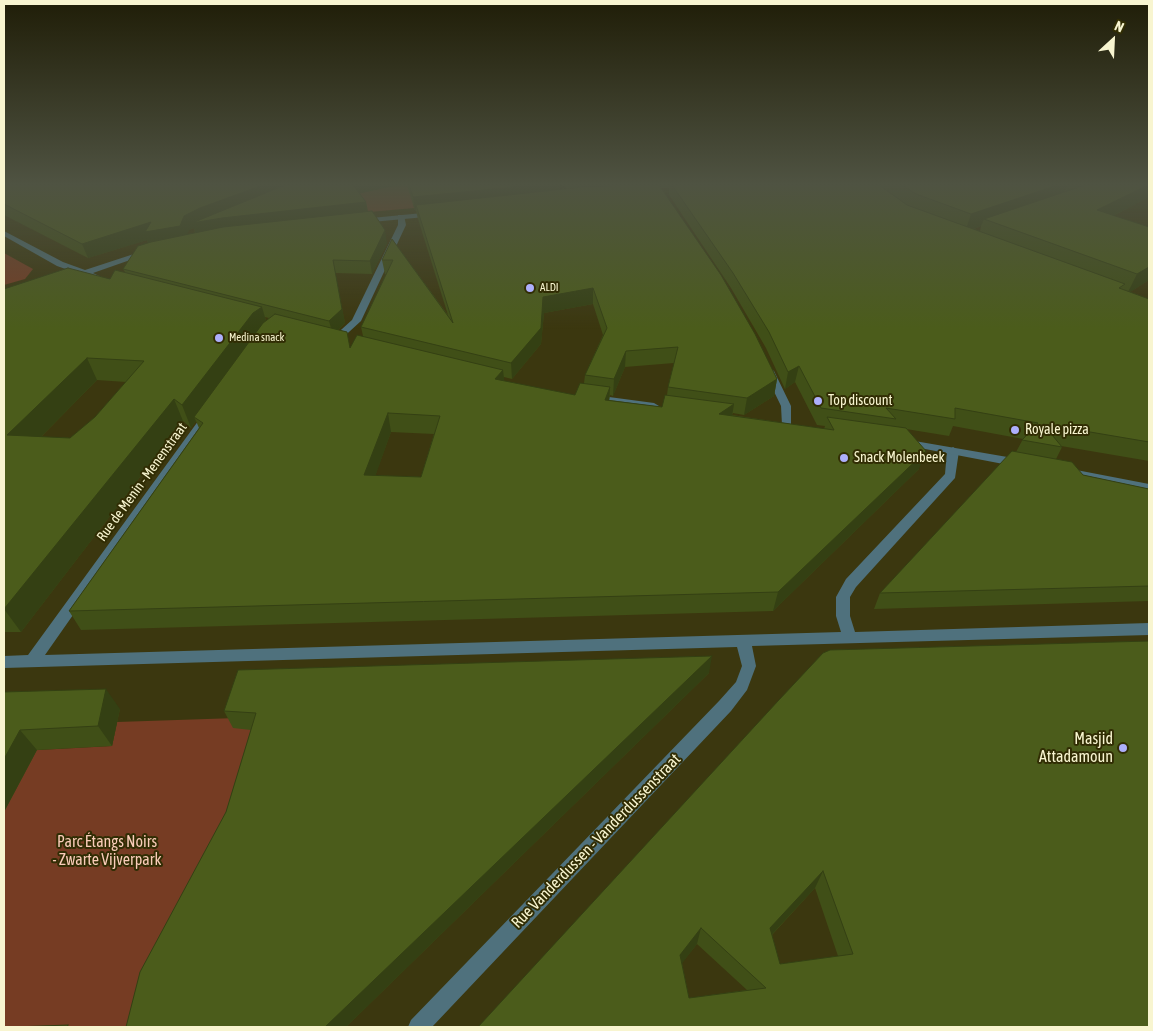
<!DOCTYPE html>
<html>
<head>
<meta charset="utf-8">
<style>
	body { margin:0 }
	#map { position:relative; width:1153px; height:1031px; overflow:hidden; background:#3b370f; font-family:"Asap Condensed",sans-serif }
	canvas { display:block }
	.frame { position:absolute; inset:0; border:5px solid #f8f5d0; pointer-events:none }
	.north { position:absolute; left:1088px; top:15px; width:50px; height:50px; -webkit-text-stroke:4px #312d04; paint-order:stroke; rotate:25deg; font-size:14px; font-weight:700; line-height:20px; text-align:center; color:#f8f5d0 }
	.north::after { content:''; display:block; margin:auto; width:18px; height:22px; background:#f8f5d0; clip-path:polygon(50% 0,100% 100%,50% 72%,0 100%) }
</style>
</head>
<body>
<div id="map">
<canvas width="1153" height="1031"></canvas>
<div class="frame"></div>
<div class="north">N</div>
</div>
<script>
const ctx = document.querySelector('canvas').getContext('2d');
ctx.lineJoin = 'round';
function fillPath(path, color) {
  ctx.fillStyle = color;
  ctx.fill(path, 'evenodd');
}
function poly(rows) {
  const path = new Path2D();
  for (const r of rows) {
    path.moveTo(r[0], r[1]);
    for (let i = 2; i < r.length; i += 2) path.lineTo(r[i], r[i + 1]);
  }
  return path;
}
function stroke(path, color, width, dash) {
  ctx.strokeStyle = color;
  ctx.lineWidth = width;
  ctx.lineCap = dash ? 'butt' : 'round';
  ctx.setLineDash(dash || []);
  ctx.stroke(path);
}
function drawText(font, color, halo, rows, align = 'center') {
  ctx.font = font + ' "Asap Condensed",sans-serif';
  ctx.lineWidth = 4;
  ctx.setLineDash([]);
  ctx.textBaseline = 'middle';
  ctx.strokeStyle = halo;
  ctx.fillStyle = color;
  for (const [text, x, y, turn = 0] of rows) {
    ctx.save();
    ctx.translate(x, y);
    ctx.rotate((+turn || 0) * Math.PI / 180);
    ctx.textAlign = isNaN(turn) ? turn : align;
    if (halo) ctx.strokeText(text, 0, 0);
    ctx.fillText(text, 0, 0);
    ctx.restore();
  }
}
fillPath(poly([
	[374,185,464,185,413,203,414,208,358,213,317,201],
	[4,253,33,269,25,279,4,285],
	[237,718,264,730,144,1027,4,1027,4,811,20,751,112,746,117,722]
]), '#763c23');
fillPath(poly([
	[398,215,404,215,406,225,361,321,338,342,332,342,332,338,352,320,398,225,398,215],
	[769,368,774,371,791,406,791,427,783,427,782,425,781,406,764,371,769,368],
	[208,412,213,415,45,655,841,632,836,616,836,597,846,579,945,474,947,451,953,447,959,451,955,478,856,587,850,597,850,616,855,632,1149,623,1149,635,752,646,756,666,747,690,731,711,432,1027,408,1027,411,1020,719,701,736,682,742,666,737,647,4,668,4,656,28,655,204,413,208,412]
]), '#4f717d');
fillPath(poly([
	[433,212,436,212,436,216,361,223,357,221,361,219,433,212],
	[4,231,63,262,85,270,143,251,150,253,93,273,101,277,97,280,57,266,4,236,4,231],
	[594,395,654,403,659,406,654,409,590,400,589,398,594,395],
	[903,439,1019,459,1025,463,1019,467,899,444,897,442,903,439],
	[1066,468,1149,484,1149,492,1062,475,1060,472,1062,469,1066,468]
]), '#4f717d');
fillPath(poly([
	[4,185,398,185,359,193,366,202,368,212,387,243,372,274,335,273,345,323,338,330,350,348,363,336,361,327,386,274,385,274,382,260,392,239,448,315,418,219,416,211,415,211,407,185,560,185,560,190,567,189,562,185,1149,185,1149,197,1113,216,1149,280,1130,292,1149,299,1149,461,1061,446,1062,447,1056,459,1083,475,1149,489,1149,601,874,609,880,593,1016,452,1023,439,953,426,949,436,906,429,919,469,773,611,81,630,69,611,199,428,196,421,191,428,183,421,21,632,4,632,4,289,110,279,125,272,123,269,148,243,147,240,88,258,4,215],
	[661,188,669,188,669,195,731,288,766,348,785,389,795,382,817,425,825,426,824,429,732,415,733,413,744,415,774,396,777,379],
	[981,226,980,231,974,229],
	[194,228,195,233,187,234,189,230],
	[593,304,603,335,585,375,584,383,575,395,504,381,504,377,512,379,541,344,544,313],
	[265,317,269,318,266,321],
	[674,363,668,387,667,395,662,407,609,400,610,395,613,396,625,367],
	[97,380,126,382,95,417,70,438,41,437],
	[391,432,434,434,421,477,375,476],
	[1149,641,1149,1027,478,1027],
	[815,888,838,956,780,964,772,935],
	[697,944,747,990,689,998,682,963],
	[709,673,346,1027,126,1027,226,812,251,730,233,728,224,711],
	[4,692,120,709,112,746,37,750,4,812]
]), '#404f17');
fillPath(poly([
	[263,185,303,185,222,218,366,202,369,217,197,238,194,228,189,230,185,240,150,247,147,240,88,258,82,244,151,222,184,216,200,208],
	[351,185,398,185,353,195],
	[534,185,560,185,560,196,416,205,416,211,415,211,413,197],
	[1058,185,1067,185,1062,198,984,219,981,226,965,232,971,214],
	[1148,185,1149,185,1149,197,1089,228,1097,210],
	[385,230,387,243,372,274,370,261],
	[333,260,345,323,333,335,329,321],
	[1149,267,1149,280,1127,294,1137,274],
	[593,288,593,304,544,313,541,344,512,379,511,363,543,297],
	[262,307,268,328,194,417,196,421,191,428,182,405,253,313],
	[626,351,625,367,613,396,614,379],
	[87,358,97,380,20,458,7,435],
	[799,366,795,382,785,389,788,372],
	[503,370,505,387,495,379],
	[777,379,774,396,744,415,747,398],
	[610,387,609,405,605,400],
	[174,399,183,421,21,632,4,609],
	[734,404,731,423,719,414],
	[388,413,391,432,369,494,364,475],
	[926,451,919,469,773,611,778,592],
	[712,656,709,673,346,1027,325,1027],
	[106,689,120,709,112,746,98,726],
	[20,730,37,750,4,812,4,759],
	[823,871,815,888,763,944,770,928],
	[701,928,697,944,677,970,680,955]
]), '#344013');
const building = poly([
	[4,185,263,185,200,208,184,216,180,226,145,232,151,222,82,244,4,204,4,185],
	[285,185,353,185,366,202,222,218,192,223,285,185],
	[409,185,534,185,413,197,409,185],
	[628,185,659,185,721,275,755,334,777,379,747,398,668,387,678,347,626,351,614,379,585,375,607,328,593,288,543,297,541,328,511,363,361,327,393,260,382,260,392,239,453,323,416,205,582,187,628,185],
	[672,185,879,185,907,205,1125,284,1119,288,1149,299,1149,442,1043,424,1062,447,1022,440,1038,423,955,408,955,419,886,408,896,419,821,408,799,366,788,372,769,332,733,273,672,185],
	[902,185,1058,185,971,214,916,194,902,185],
	[1085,185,1148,185,1097,210,1149,227,1149,267,1137,274,984,219,1085,185],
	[372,211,385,230,370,261,333,260,342,309,329,321,123,269,138,246,151,242,223,227,372,211],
	[68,268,110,279,115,270,262,307,253,313,182,405,174,399,4,609,4,289,68,268],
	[87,358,144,361,95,417,70,438,7,435,87,358],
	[275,314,347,332,350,348,357,335,503,370,495,379,575,395,580,383,610,387,605,400,662,407,665,395,734,404,719,414,834,430,827,417,906,428,926,451,778,592,69,611,203,423,194,417,263,323,275,314],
	[388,413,440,416,421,477,364,475,388,413],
	[1012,451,1072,462,1083,475,1149,489,1149,586,880,593,1012,451],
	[1149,641,1149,1027,478,1027,778,701,823,653,830,650,1149,641],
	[823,871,853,954,780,964,770,928,823,871],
	[701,928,766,988,689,998,680,955,701,928],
	[712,656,325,1027,126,1027,140,972,226,812,256,713,224,711,238,670,712,656],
	[106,689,98,726,20,730,4,759,4,692,106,689],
	[68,1025,67,1027,14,1027,68,1025]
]);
fillPath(building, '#4b5c1b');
stroke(building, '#344013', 1);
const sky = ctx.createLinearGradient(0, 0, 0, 329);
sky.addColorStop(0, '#201e08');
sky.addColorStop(0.56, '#4f5342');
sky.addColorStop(1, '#4f534200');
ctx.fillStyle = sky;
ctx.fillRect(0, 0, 1153, 329);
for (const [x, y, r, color] of [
	[530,288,5,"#adaffb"],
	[219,338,5,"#adaffb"],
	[818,401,5,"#adaffb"],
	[1015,430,5,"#adaffb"],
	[844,458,5,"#adaffb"],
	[1123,748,5,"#adaffb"]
]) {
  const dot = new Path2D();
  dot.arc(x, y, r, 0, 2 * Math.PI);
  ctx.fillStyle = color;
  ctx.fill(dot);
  stroke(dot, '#312d04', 2);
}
drawText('11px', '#f8f5d0', '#312d04', [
	["ALDI",540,288],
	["Medina snack",229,338]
], 'left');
drawText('14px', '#f8f5d0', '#312d04', [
	["Top discount",828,401],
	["Royale pizza",1025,430],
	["Snack Molenbeek",854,458]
], 'left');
drawText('14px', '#f8f5d0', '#312d04', [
	["Rue de Menin - Menenstraat",142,482,-54]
]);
drawText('16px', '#f8f5d0', '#312d04', [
	["Masjid",1113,739],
	["Attadamoun",1113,757]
], 'right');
drawText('16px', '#f8f5d0', '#312d04', [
	["Rue Vanderdussen - Vanderdussenstraat",596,841,-46]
]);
drawText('16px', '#faccb9', '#312d04', [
	["Parc Étangs Noirs",107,842],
	["- Zwarte Vijverpark",107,860]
]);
</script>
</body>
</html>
